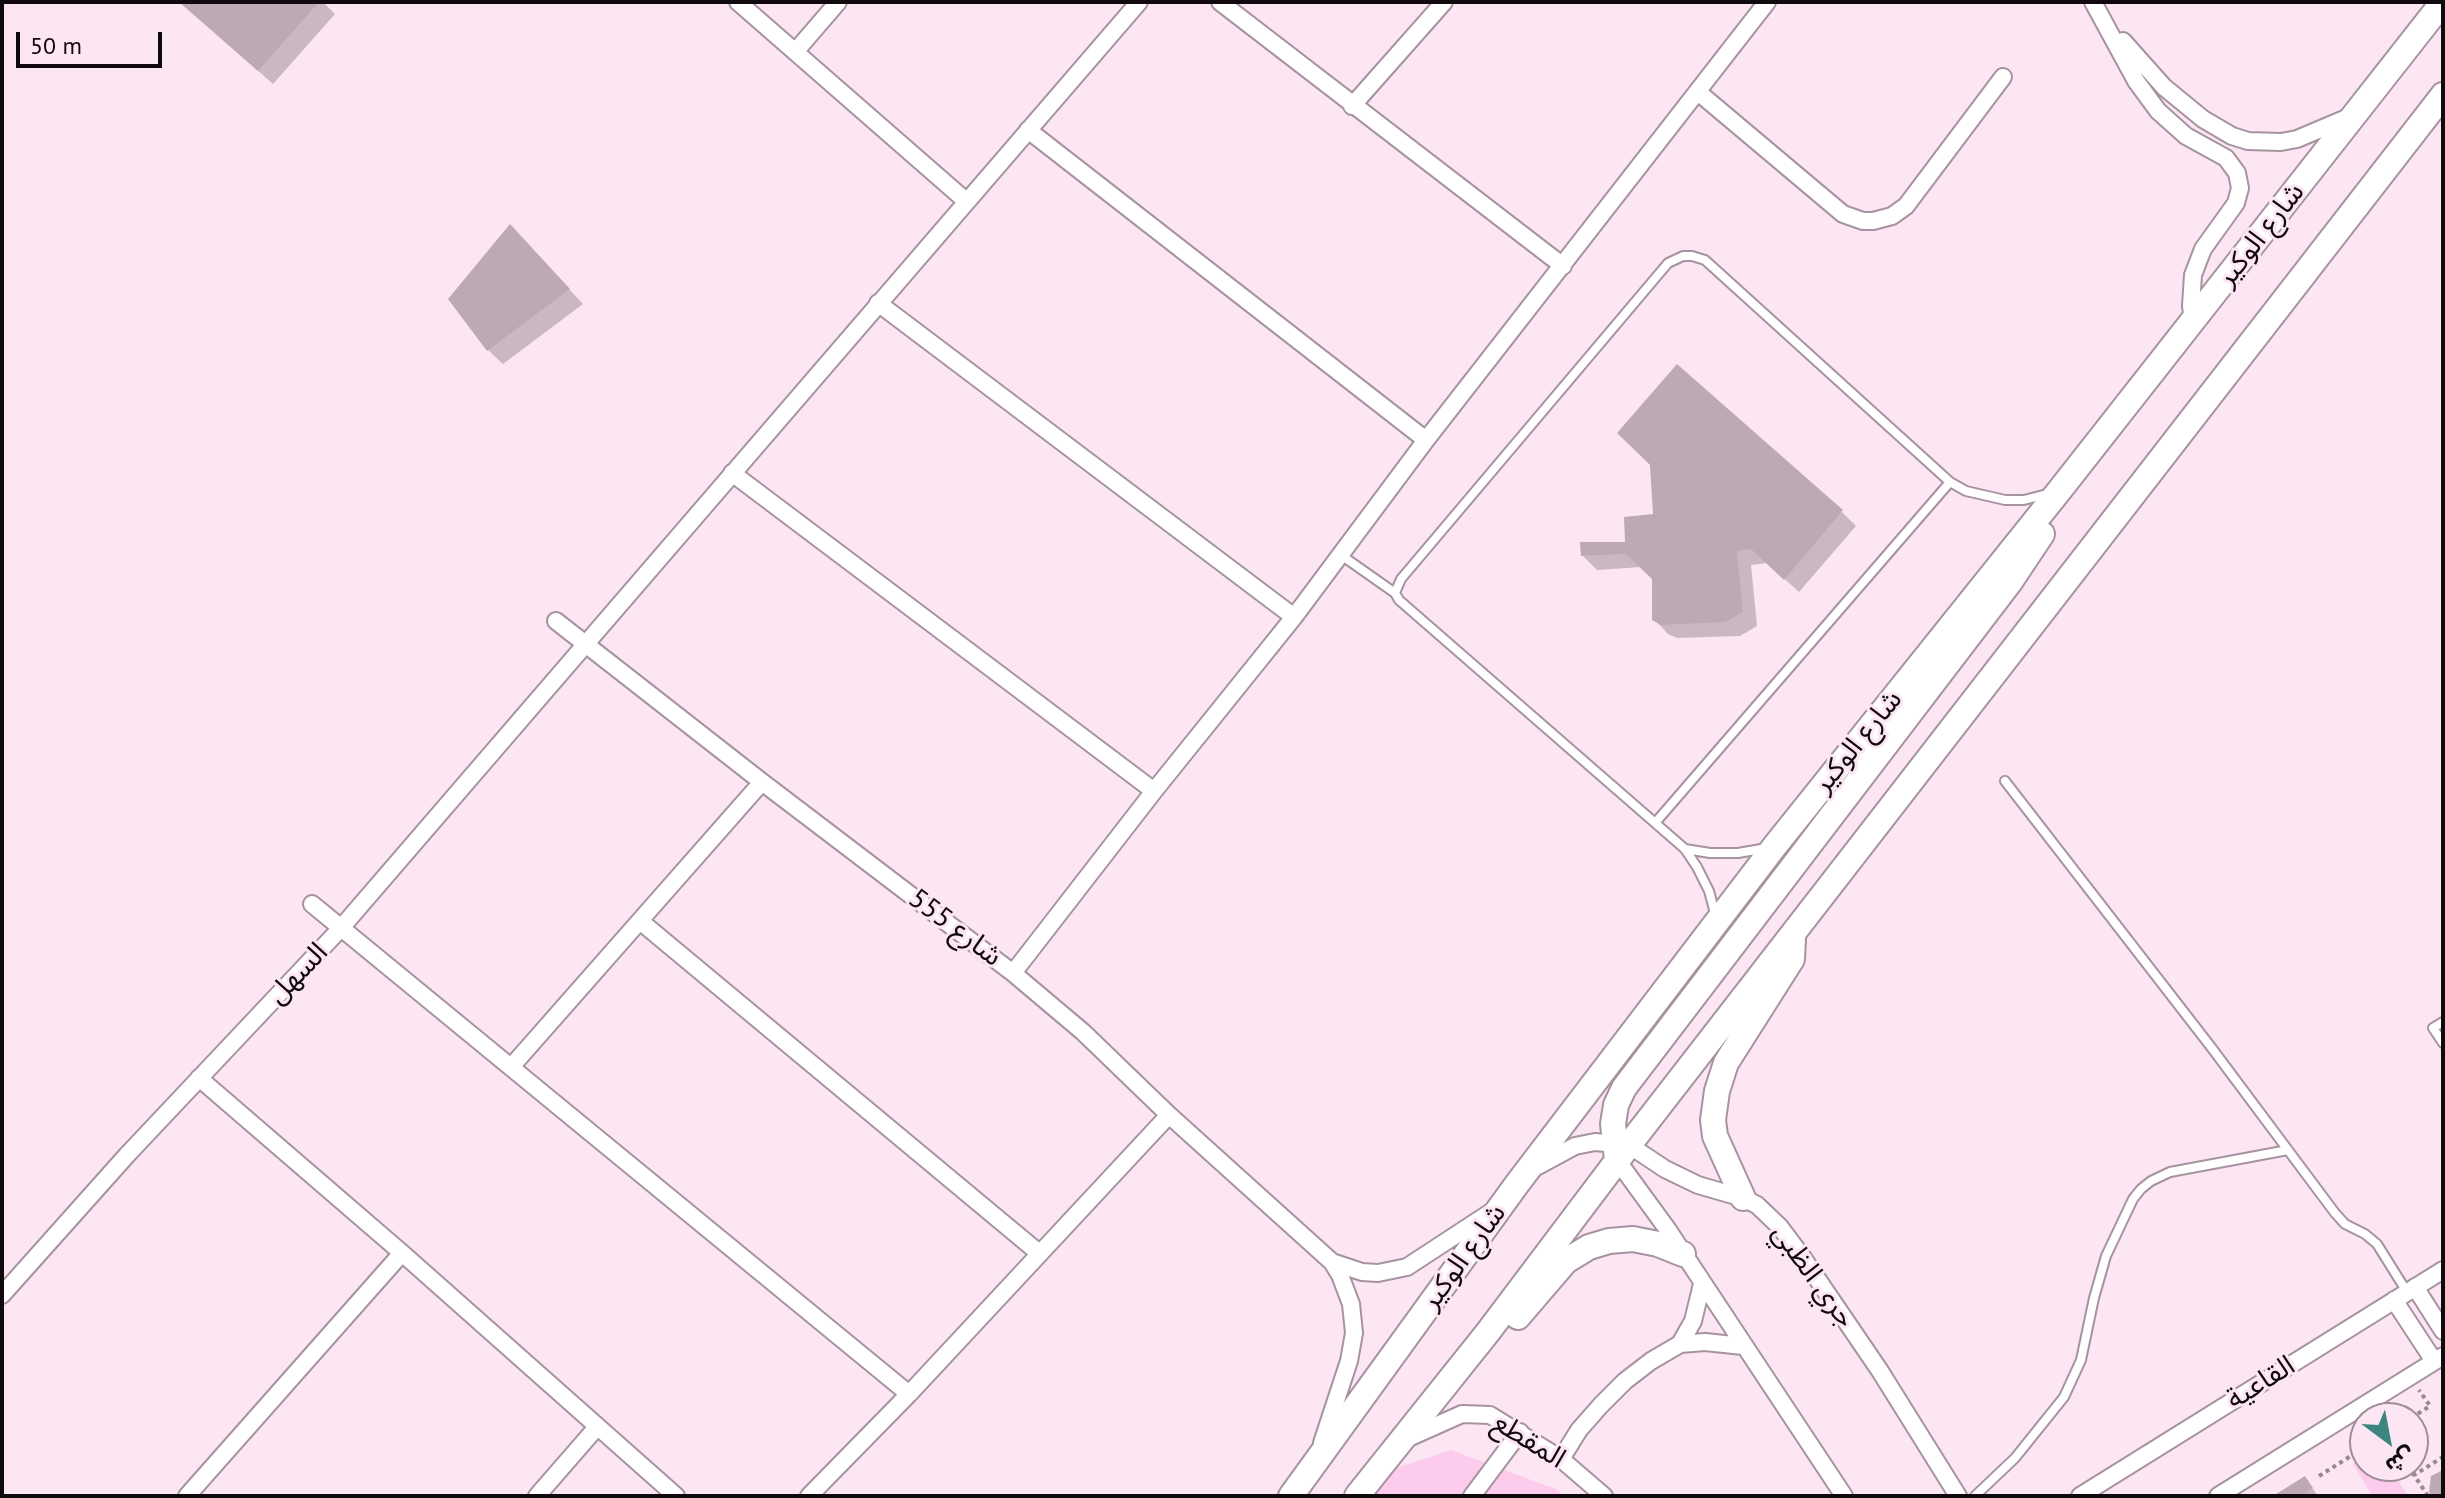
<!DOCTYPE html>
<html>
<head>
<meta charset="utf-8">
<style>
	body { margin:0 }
	#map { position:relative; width:2445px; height:1498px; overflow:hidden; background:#fce6f4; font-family:"PT Sans","Noto Sans Arabic",sans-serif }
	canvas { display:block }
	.frame { position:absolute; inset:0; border:4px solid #10090e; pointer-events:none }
	.north { position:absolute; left:2349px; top:1402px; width:80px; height:80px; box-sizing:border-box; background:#fce6f4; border:2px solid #9e8e98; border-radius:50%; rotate:148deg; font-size:22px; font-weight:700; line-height:32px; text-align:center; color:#10090e }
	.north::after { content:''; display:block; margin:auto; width:28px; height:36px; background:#3d857f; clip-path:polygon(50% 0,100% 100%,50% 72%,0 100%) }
	.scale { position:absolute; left:16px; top:32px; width:146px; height:36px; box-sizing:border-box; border:4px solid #10090e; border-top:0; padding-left:10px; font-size:24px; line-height:28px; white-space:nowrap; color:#10090e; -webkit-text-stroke:6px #fce6f4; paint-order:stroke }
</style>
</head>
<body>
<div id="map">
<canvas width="2445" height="1498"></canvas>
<div class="frame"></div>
<div class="north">ش</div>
<div class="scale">50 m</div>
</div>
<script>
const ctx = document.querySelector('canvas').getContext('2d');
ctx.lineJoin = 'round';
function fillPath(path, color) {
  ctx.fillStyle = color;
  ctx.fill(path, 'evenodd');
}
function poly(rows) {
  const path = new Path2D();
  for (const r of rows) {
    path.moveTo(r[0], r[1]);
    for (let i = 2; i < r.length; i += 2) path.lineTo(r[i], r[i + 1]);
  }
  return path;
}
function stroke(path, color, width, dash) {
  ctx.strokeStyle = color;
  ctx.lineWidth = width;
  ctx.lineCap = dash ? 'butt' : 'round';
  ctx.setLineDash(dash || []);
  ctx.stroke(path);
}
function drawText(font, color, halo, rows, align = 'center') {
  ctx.font = font + ' "PT Sans","Noto Sans Arabic",sans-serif';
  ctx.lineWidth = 6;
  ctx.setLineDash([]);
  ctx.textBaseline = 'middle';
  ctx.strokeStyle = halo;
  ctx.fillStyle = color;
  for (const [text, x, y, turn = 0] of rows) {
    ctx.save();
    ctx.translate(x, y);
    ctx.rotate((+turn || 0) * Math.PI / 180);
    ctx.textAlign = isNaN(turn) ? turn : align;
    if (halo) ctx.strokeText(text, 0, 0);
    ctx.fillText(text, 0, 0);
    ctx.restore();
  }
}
fillPath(poly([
	[1451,1450,1558,1490,1563,1496,1366,1496,1381,1473],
	[2365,1456,2365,1466,2389,1466,2408,1496,2372,1496,2353,1464]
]), '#fdccec');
fillPath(poly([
	[180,2,323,2,335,14,273,84],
	[524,241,583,304,503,364,488,350],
	[1842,512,1856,526,1799,592,1767,563,1751,565,1757,626,1740,636,1677,638,1668,634,1654,619,1654,579,1642,567,1597,570,1583,556,1627,544],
	[2305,1478,2318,1496,2276,1496]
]), '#0003');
fillPath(poly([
	[179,2,319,2,258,71],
	[510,224,570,289,487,351,448,299],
	[1677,364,1843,510,1784,580,1751,549,1737,551,1743,612,1725,622,1661,625,1652,620,1652,579,1626,554,1581,556,1580,542,1625,542,1624,517,1653,514,1650,465,1617,433],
	[2443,1470,2443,1496,2432,1496,2429,1492,2431,1476],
	[2305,1476,2313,1488,2301,1496,2273,1496]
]), '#bda9b6');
const service = poly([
	[1341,555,1395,593],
	[2005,781,2211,1047,2335,1213,2345,1224,2365,1234,2377,1244,2407,1292],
	[1655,823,1950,482],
	[1685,849,1710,853,1738,853,1767,848],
	[1716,917,1709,891,1697,867,1685,849,1399,600,1395,593,1401,579,1668,263,1683,256,1692,256,1705,260,1950,482,1966,491,2005,500,2024,500,2047,494],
	[2443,1022,2433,1028,2443,1043],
	[1975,1496,2015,1458,2064,1397,2081,1360,2094,1298,2106,1256,2133,1199,2141,1189,2151,1181,2170,1172,2288,1150]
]);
const minor = poly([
	[738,2,966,201],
	[1220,2,1563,266],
	[2093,2,2136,81,2158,111,2186,136,2226,158,2237,173,2240,188,2236,203,2203,249,2193,275,2191,306,2193,321],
	[2123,41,2164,87,2203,119,2232,136,2248,141,2281,142,2297,139,2349,117],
	[795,52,838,2],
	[1698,92,1843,214,1863,221,1873,221,1892,216,1906,206,2003,77],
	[1352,106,1444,2],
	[1028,130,1426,440],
	[878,303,1294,617],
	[732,473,1154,791],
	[556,621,762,782,1013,973,1083,1032,1169,1115,1332,1262,1340,1275,1351,1304,1354,1333,1349,1361,1322,1443],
	[312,904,909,1394],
	[640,921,1039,1253],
	[1013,973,1154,791,1294,617,1426,440,1767,2],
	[511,1067,762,782],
	[199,1078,402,1253,676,1496],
	[1617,1160,1668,1230,1844,1496],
	[1538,1166,1575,1146,1595,1142,1629,1145,1665,1169,1698,1185,1743,1198,1757,1205,1780,1227,1801,1255,1880,1371,1958,1496],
	[1332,1262,1362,1272,1378,1273,1407,1267,1491,1212],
	[2415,1287,2443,1331],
	[2,1295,127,1155,341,928,1139,2],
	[2394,1300,2434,1361],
	[1680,1344,1693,1321,1702,1284],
	[1406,1439,1462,1414,1490,1415,1561,1459,1604,1496],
	[1561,1459,1579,1430,1601,1405,1625,1381,1651,1361,1680,1344,1705,1342,1743,1346],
	[187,1496,402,1253],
	[537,1496,597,1427],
	[809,1496,909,1394,1169,1115],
	[1472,1496,1520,1432],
	[2080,1496,2443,1270],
	[2218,1496,2443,1356]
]);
const secondary = poly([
	[1617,1160,1613,1124,1616,1105,1624,1088,2010,582,2042,534],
	[1743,1198,1715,1136,1713,1120,1717,1091,1726,1063,1792,959,1793,939],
	[1518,1317,1566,1261,1589,1247,1609,1241,1633,1239,1658,1244,1683,1254],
	[1291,1496,1517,1184,1774,847,2059,491,2443,2],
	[1357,1496,1488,1332,1629,1145,2443,95]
]);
stroke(service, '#a793a0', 12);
stroke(minor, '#a793a0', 20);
stroke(secondary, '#a793a0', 28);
stroke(poly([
	[2411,1418,2430,1406,2419,1390],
	[2409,1466,2414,1475],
	[2319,1476,2365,1447],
	[2428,1496,2414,1475,2443,1457]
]), '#978791', 4, [4, 4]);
stroke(service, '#fff', 8);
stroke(minor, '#fff', 16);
stroke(secondary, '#fff', 24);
drawText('28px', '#10090e', '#fce6f4', [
	["شارع الوكير",2261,235,-52],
	["شارع الوكير",1858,742,-51],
	["شارع 555",955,928,37],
	["السهل",298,974,-46],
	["شارع الوكير",1464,1257,-54],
	["جري الظبي",1813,1276,54],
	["القاعية",2261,1383,-32],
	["المقطع",1529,1441,32]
]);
</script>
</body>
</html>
